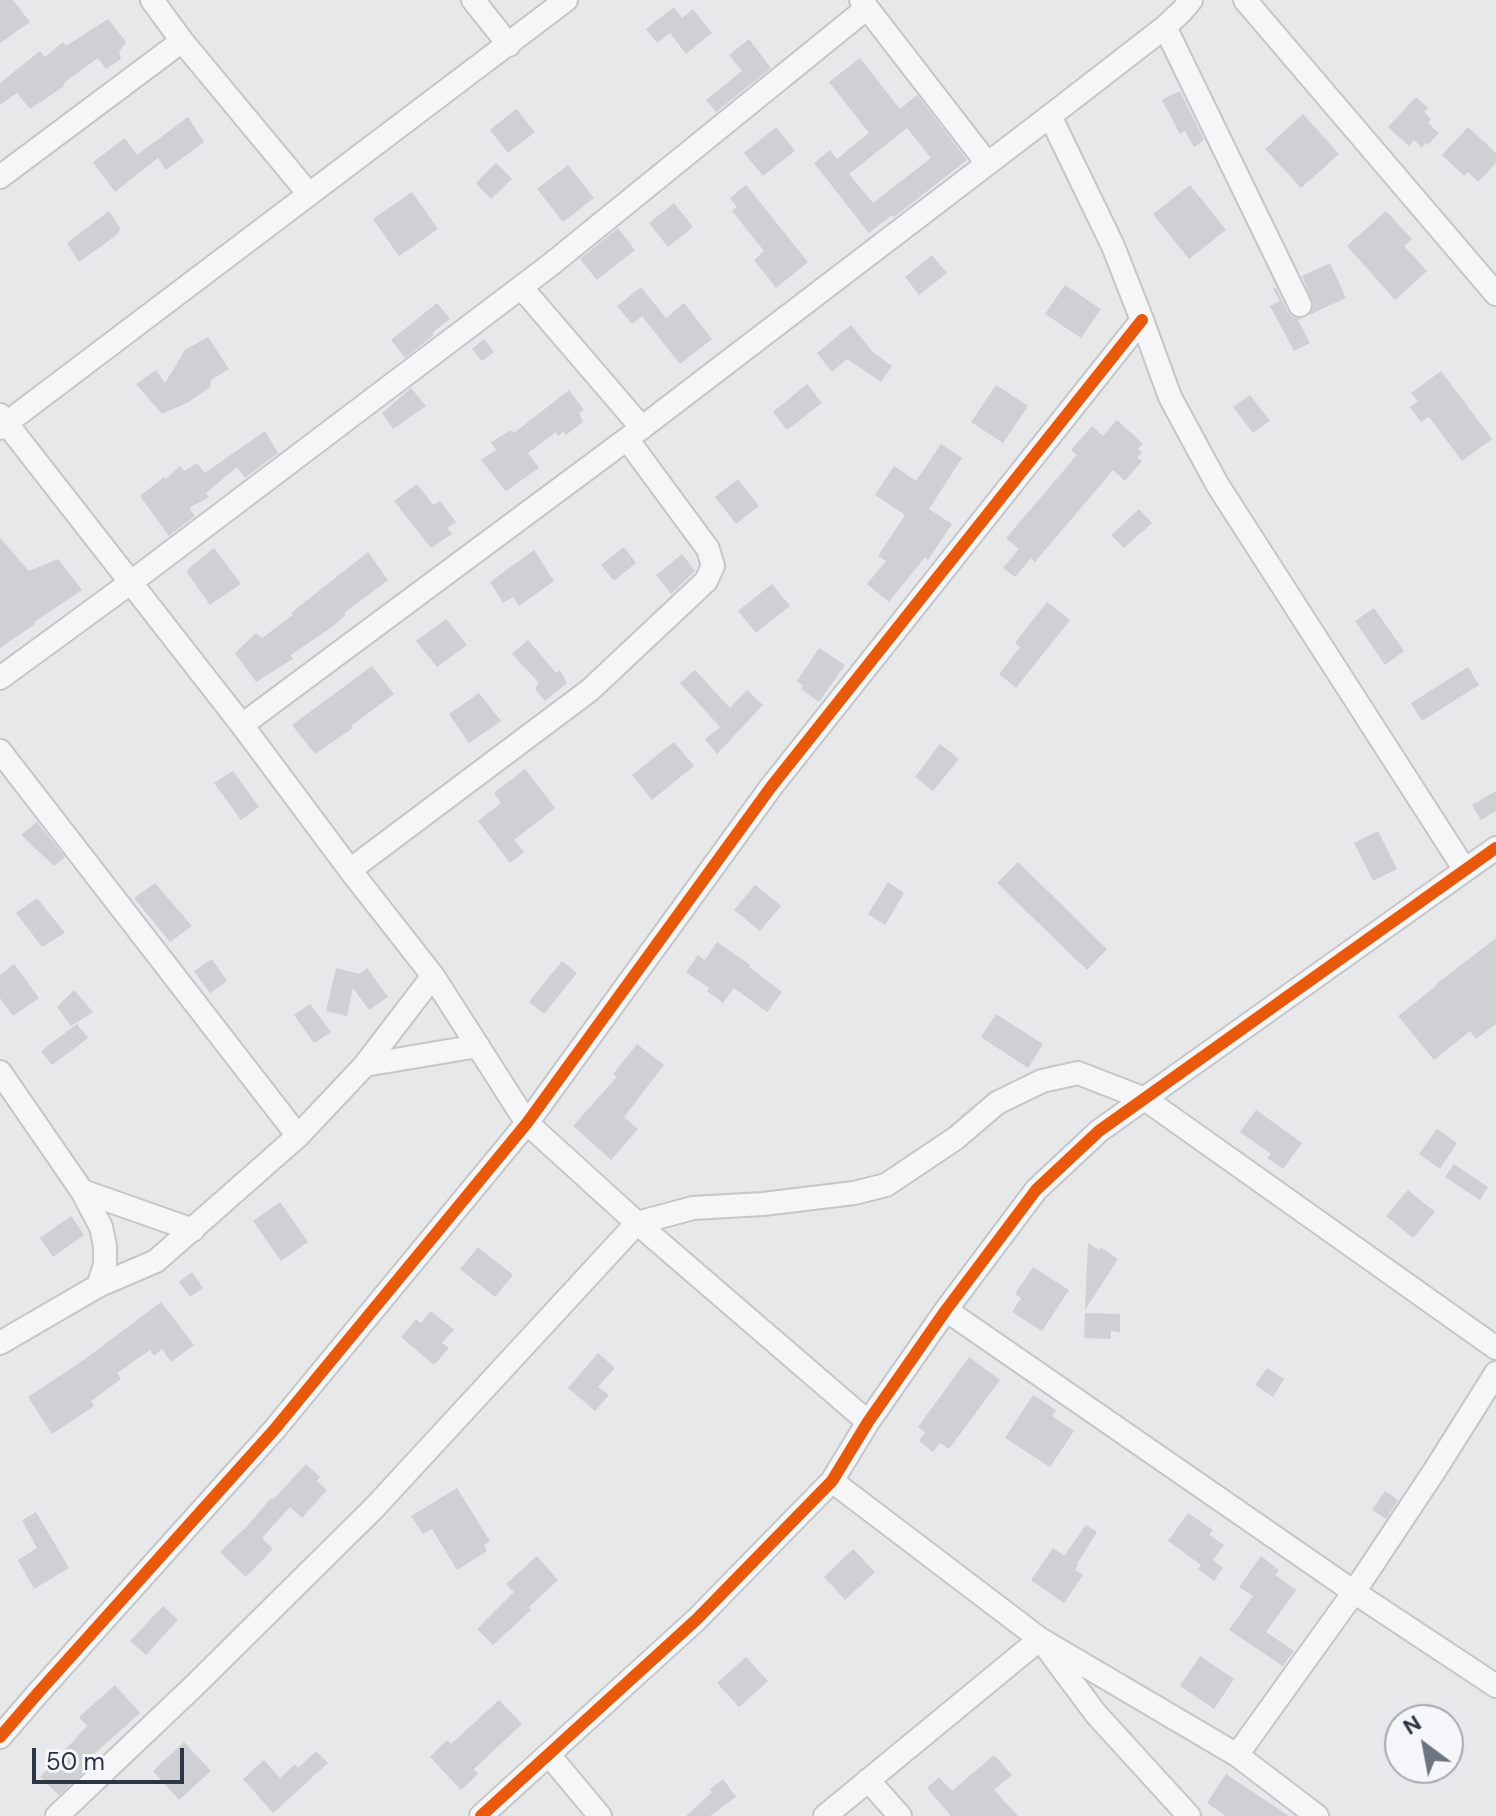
<!DOCTYPE html>
<html>
<head>
<meta charset="utf-8">
<style>
	body { margin:0 }
	#map { position:relative; width:1496px; height:1816px; overflow:hidden; background:#e6e8ea; font-family:"DM Sans",sans-serif }
	canvas { display:block }
	.north { position:absolute; left:1384px; top:1704px; width:80px; height:80px; box-sizing:border-box; background:#f4f6f9; border:2px solid #a4a9b1; border-radius:50%; rotate:328deg; font-size:22px; font-weight:700; line-height:32px; text-align:center; color:#2b3545 }
	.north::after { content:''; display:block; margin:auto; width:28px; height:36px; background:#6c747f; clip-path:polygon(50% 0,100% 100%,50% 72%,0 100%) }
	.scale { position:absolute; left:32px; top:1748px; width:152px; height:36px; box-sizing:border-box; border:4px solid #2b3545; border-top:0; padding-left:10px; font-size:24px; line-height:28px; white-space:nowrap; color:#2b3545; -webkit-text-stroke:6px #f4f6f9; paint-order:stroke }
</style>
</head>
<body>
<div id="map">
<canvas width="1496" height="1816"></canvas>
<div class="north">N</div>
<div class="scale">50 m</div>
</div>
<script>
const ctx = document.querySelector('canvas').getContext('2d');
ctx.lineJoin = 'round';
function fillPath(path, color) {
  ctx.fillStyle = color;
  ctx.fill(path, 'evenodd');
}
function poly(rows) {
  const path = new Path2D();
  for (const r of rows) {
    path.moveTo(r[0], r[1]);
    for (let i = 2; i < r.length; i += 2) path.lineTo(r[i], r[i + 1]);
  }
  return path;
}
function stroke(path, color, width, dash) {
  ctx.strokeStyle = color;
  ctx.lineWidth = width;
  ctx.lineCap = dash ? 'butt' : 'round';
  ctx.setLineDash(dash || []);
  ctx.stroke(path);
}
fillPath(poly([
	[0,0,13,0,30,22,0,43],
	[674,7,682,18,693,9,712,33,686,54,670,33,657,43,646,29],
	[108,19,126,42,119,52,121,59,106,69,98,58,65,82,63,87,30,109,17,93,0,105,0,83,40,51,45,57,63,42,66,46],
	[749,39,771,68,716,112,706,100,742,71,729,55],
	[860,58,900,109,917,95,967,160,894,217,892,215,869,233,814,163,830,150,837,159,869,133,829,82],
	[907,128,931,158,873,203,849,174],
	[1180,91,1204,140,1194,147,1185,131,1180,134,1162,100],
	[1416,97,1428,108,1424,112,1431,119,1428,123,1439,133,1428,145,1426,143,1422,148,1414,140,1409,146,1388,127],
	[516,109,535,132,508,153,490,130],
	[1303,114,1339,154,1301,188,1265,149],
	[188,117,204,142,166,170,158,158,115,192,93,162,125,138,137,155],
	[776,127,795,151,763,176,744,153],
	[1468,127,1496,153,1496,163,1478,182,1468,172,1464,176,1442,155],
	[496,163,512,179,491,199,476,183],
	[568,165,594,198,563,222,537,189],
	[746,185,808,262,776,288,754,260,764,251,732,211,737,207,730,198],
	[1190,185,1226,230,1189,259,1153,214],
	[412,192,438,229,399,256,373,219],
	[674,203,693,227,668,247,649,223],
	[109,211,120,228,118,234,79,262,67,243],
	[1386,211,1412,239,1404,246,1427,271,1395,300,1347,246],
	[618,228,635,250,597,280,580,259],
	[932,255,947,273,919,295,905,277],
	[1330,263,1346,298,1309,315,1314,305,1302,276],
	[1065,285,1101,309,1081,338,1045,314],
	[641,287,666,318,684,303,712,339,680,364,642,316,632,324,617,306],
	[1276,288,1288,312,1293,317,1302,319,1298,320,1310,343,1294,351,1270,306,1280,301,1273,289],
	[437,303,450,319,432,333,434,335,405,358,391,340],
	[851,325,873,352,892,366,881,382,847,359,832,372,817,353],
	[208,337,229,369,211,380,210,387,189,402,162,414,136,384,156,370,165,383,185,350],
	[484,339,494,352,482,361,472,349],
	[1441,371,1492,439,1462,461,1429,417,1421,422,1410,407,1418,401,1411,393],
	[807,384,822,403,787,430,773,412],
	[996,385,1028,406,1003,443,971,422],
	[411,388,426,406,393,429,382,413],
	[569,390,584,410,579,413,583,422,566,435,564,431,558,436,556,432,528,453,539,468,506,491,481,460,496,450,491,442,511,430,514,433],
	[1250,395,1270,421,1253,433,1233,407],
	[1117,420,1143,444,1138,449,1142,452,1137,458,1142,461,1125,481,1113,470,1035,562,1031,558,1015,577,1003,568,1019,549,1006,538,1077,455,1071,450,1092,426,1103,436],
	[265,431,278,453,245,478,237,467,206,493,209,497,189,508,195,516,169,536,140,496,164,477,166,479,180,466,184,471,197,463,205,473],
	[941,444,962,458,929,509,952,524,928,560,925,557,889,602,867,584,886,561,878,556,905,515,875,495,894,466,916,481],
	[738,479,759,506,736,524,715,497],
	[417,484,433,505,440,501,456,522,447,528,452,534,431,548,394,501],
	[1139,509,1152,523,1124,548,1111,535],
	[0,538,29,571,58,559,82,590,34,622,35,624,0,648],
	[624,547,636,563,614,581,601,565],
	[214,548,241,584,210,605,186,571],
	[534,550,554,581,519,606,513,597,503,603,490,582],
	[368,552,388,580,344,613,346,615,332,627,291,655,293,659,256,682,235,653,256,633,262,638,293,615,291,613],
	[682,554,695,571,671,594,656,575],
	[772,584,790,606,756,633,738,611],
	[1047,602,1070,620,1016,688,999,674,1020,647,1015,643],
	[1374,608,1404,651,1385,665,1355,621],
	[446,619,467,645,437,667,416,641],
	[528,640,556,673,560,670,567,683,545,701,535,689,539,683,512,654],
	[819,648,845,665,819,702,801,689,803,686,797,681],
	[372,666,394,694,351,726,353,728,315,754,292,725],
	[1468,667,1479,685,1422,721,1411,703],
	[695,670,730,708,747,690,763,705,717,754,705,739,720,727,680,683],
	[479,693,501,721,469,743,449,714],
	[674,742,694,766,652,800,632,775],
	[940,744,959,759,933,791,915,777],
	[525,769,555,808,514,840,524,852,510,863,478,821,501,803,494,793],
	[233,771,259,807,241,820,214,783],
	[1496,791,1496,811,1481,820,1472,805],
	[37,822,65,857,54,866,21,835],
	[1378,831,1397,869,1373,881,1354,843],
	[1018,862,1107,949,1087,970,997,883],
	[888,882,904,893,885,925,868,914],
	[155,883,192,926,170,942,134,898],
	[755,885,781,906,760,931,734,910],
	[37,898,65,933,42,947,16,913],
	[1496,938,1496,1024,1476,1039,1470,1031,1434,1060,1398,1016,1436,986,1435,985],
	[717,942,750,965,749,967,782,992,767,1012,734,988,723,1003,707,991,709,988,686,972,698,955,705,960],
	[212,959,227,981,210,993,194,971],
	[562,961,577,973,544,1014,529,1002],
	[14,964,39,998,13,1016,0,998,0,975],
	[336,968,360,974,367,968,388,997,369,1010,353,988,347,1016,326,1011],
	[74,990,93,1012,71,1026,57,1007],
	[310,1004,331,1032,314,1043,294,1015],
	[996,1014,1043,1044,1028,1068,981,1037],
	[77,1024,88,1038,52,1065,41,1051],
	[637,1044,664,1065,624,1117,638,1129,611,1160,573,1126,617,1077,613,1074],
	[1256,1110,1302,1143,1283,1169,1267,1158,1271,1154,1240,1132],
	[1437,1129,1457,1143,1440,1169,1419,1154],
	[1454,1164,1488,1187,1480,1200,1445,1177],
	[1408,1190,1435,1212,1413,1238,1386,1216],
	[280,1202,308,1242,281,1261,253,1221],
	[71,1216,84,1235,53,1257,40,1238],
	[1088,1243,1099,1250,1100,1247,1118,1259,1085,1310],
	[478,1247,513,1275,495,1297,460,1269],
	[1033,1267,1069,1290,1042,1331,1012,1312,1021,1298,1015,1294],
	[192,1272,203,1288,190,1297,179,1282],
	[161,1302,194,1345,171,1362,162,1349,154,1356,150,1350,117,1373,121,1379,91,1401,94,1406,52,1434,28,1397,81,1362],
	[431,1311,454,1330,442,1343,449,1348,434,1365,401,1337,416,1319,421,1323],
	[1085,1313,1120,1314,1120,1332,1111,1331,1111,1339,1084,1338],
	[598,1353,615,1368,598,1387,609,1395,595,1411,568,1388],
	[969,1357,1000,1380,949,1449,940,1443,933,1452,919,1441,925,1432,918,1427],
	[1267,1368,1284,1379,1273,1397,1255,1385],
	[1033,1395,1056,1410,1052,1416,1074,1431,1050,1467,1005,1438],
	[306,1464,320,1477,317,1481,327,1490,302,1518,290,1507,262,1538,273,1549,246,1577,220,1552,248,1525,271,1498,273,1500],
	[457,1488,490,1541,484,1545,487,1551,457,1570,432,1529,423,1534,411,1516],
	[1385,1491,1398,1500,1386,1519,1372,1510],
	[36,1512,69,1568,34,1589,18,1560,37,1548,22,1520],
	[1188,1513,1213,1530,1209,1535,1224,1545,1213,1560,1223,1568,1214,1581,1198,1569,1201,1565,1168,1541],
	[1086,1525,1097,1532,1077,1564,1078,1565,1075,1570,1083,1575,1064,1603,1031,1580,1053,1548,1064,1556],
	[853,1549,875,1572,845,1600,824,1577],
	[537,1556,558,1580,529,1607,531,1610,493,1645,477,1629,514,1592,506,1584],
	[1261,1556,1279,1570,1275,1575,1296,1590,1266,1632,1294,1651,1283,1666,1229,1630,1253,1596,1239,1587],
	[163,1606,178,1620,146,1655,130,1641],
	[1200,1656,1234,1679,1214,1709,1180,1686],
	[746,1657,768,1681,739,1707,717,1683],
	[115,1685,140,1713,84,1763,89,1767,59,1795,40,1777,87,1726,79,1717],
	[499,1700,522,1724,474,1769,478,1774,461,1790,430,1757,447,1740,451,1744],
	[184,1742,211,1771,179,1800,153,1771],
	[316,1751,328,1763,273,1813,243,1779,264,1760,280,1778,295,1764,298,1768],
	[994,1755,1012,1775,994,1790,1018,1816,951,1816,927,1788,939,1777,952,1791],
	[1226,1774,1289,1816,1226,1816,1207,1803],
	[723,1779,736,1797,710,1816,686,1816,712,1792,710,1789]
]), '#ced0d3');
const street = poly([
	[152,0,182,41,309,194],
	[473,0,509,45],
	[861,0,987,163],
	[1245,0,1496,294],
	[1165,27,1300,305],
	[1050,116,1113,246,1142,320,1170,397,1217,484,1465,870],
	[0,177,182,41],
	[521,287,642,428],
	[0,415,242,725,350,870,433,976,527,1123,637,1223,868,1422],
	[0,428,566,0],
	[0,678,130,583,549,266,867,8],
	[242,725,627,439,1050,116,1165,27,1182,11,1191,0],
	[0,751,298,1136],
	[350,870,590,690,706,581,713,566,708,549,627,439],
	[365,1065,478,1046],
	[0,1072,82,1191,101,1227,105,1246,105,1265,98,1286],
	[82,1191,193,1230],
	[946,1310,1354,1592,1496,1686],
	[0,1343,98,1286,156,1261,298,1136,365,1065,433,976],
	[832,1481,1040,1639,1237,1755,1317,1816],
	[0,1737,38,1693,274,1430,527,1123,771,787,1142,320],
	[549,1755,600,1816],
	[1237,1755,1354,1592,1435,1470,1496,1373],
	[868,1780,900,1816],
	[57,1816,194,1686,374,1508,637,1223,693,1208,763,1204,854,1193,886,1185,956,1138,997,1103,1042,1081,1078,1073,1145,1099,1496,1348],
	[481,1816,697,1619,832,1481,868,1422,946,1310,1036,1190,1099,1131,1496,848],
	[825,1816,1040,1639,1096,1714,1189,1816]
]);
stroke(street, '#c4c6c8', 26);
stroke(street, '#f5f6f7', 22);
stroke(poly([
	[0,1737,38,1693,274,1430,527,1123,771,787,1142,320],
	[481,1816,697,1619,832,1481,868,1422,946,1310,1036,1190,1099,1131,1496,848]
]), '#e8590c', 12);
</script>
</body>
</html>
